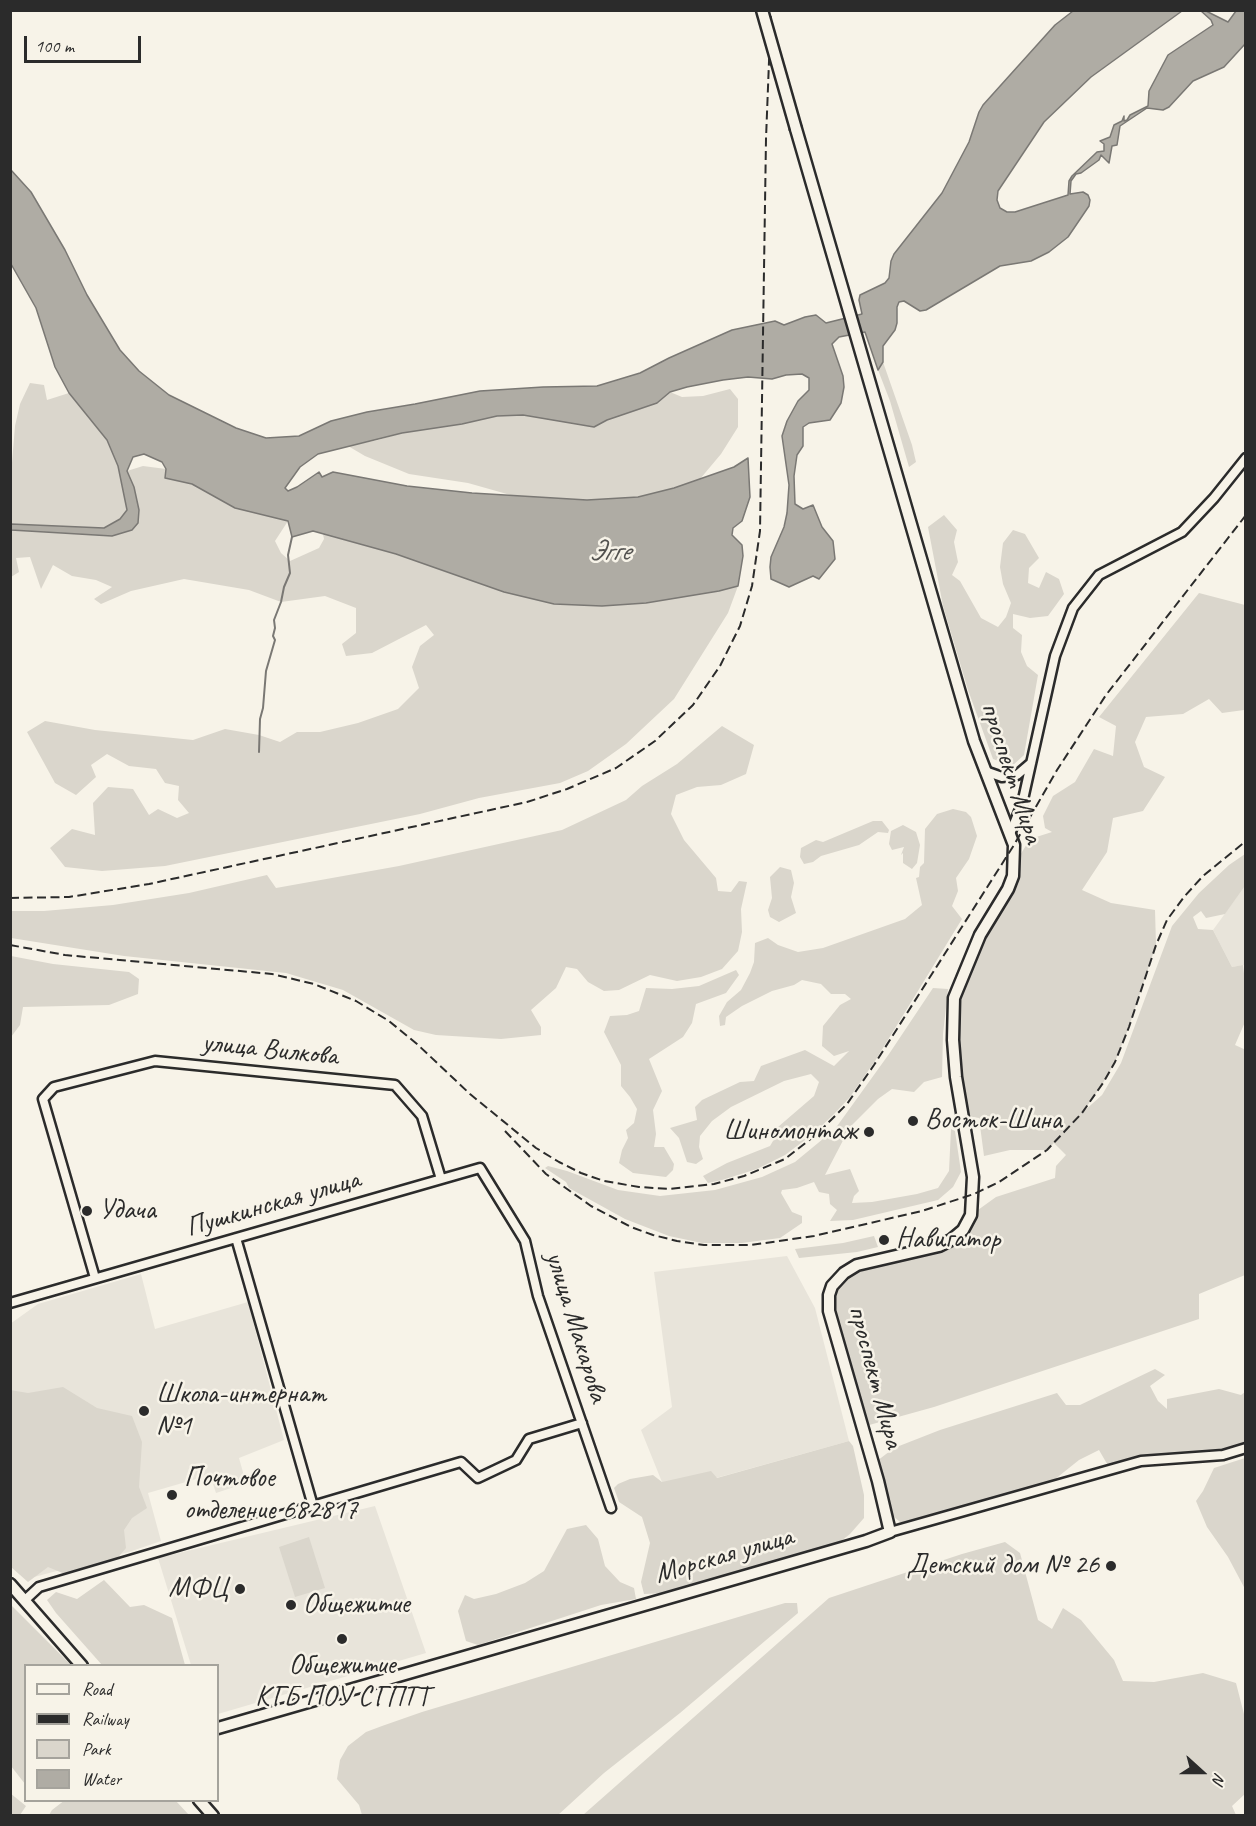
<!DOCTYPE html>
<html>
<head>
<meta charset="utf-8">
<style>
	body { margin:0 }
	#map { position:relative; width:1256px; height:1826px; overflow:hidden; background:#f7f3e8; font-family:Caveat,sans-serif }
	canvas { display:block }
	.frame { position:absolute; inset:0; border:12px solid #2b2b2b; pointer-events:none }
	.legend { position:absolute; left:24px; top:1664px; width:195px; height:138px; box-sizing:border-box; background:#f7f3e8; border:2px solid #a5a39c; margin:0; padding:8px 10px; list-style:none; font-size:18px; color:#2b2b2b }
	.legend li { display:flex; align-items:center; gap:12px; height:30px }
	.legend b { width:30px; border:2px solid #a5a39c }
	.north { position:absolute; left:1172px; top:1742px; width:60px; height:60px; -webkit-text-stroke:4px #f7f3e8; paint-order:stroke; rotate:111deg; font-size:16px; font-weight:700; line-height:24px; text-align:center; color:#2b2b2b }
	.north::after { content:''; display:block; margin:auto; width:21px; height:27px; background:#2b2b2b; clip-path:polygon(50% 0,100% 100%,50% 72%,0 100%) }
	.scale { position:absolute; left:24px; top:36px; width:117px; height:27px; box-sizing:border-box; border:3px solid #2b2b2b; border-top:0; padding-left:8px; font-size:18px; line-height:21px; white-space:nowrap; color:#2b2b2b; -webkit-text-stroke:4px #f7f3e8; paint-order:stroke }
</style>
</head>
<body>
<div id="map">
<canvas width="1256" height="1826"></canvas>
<div class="frame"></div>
<ul class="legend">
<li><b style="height:8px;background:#f7f3e8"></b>Road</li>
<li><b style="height:8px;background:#2b2b2b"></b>Railway</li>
<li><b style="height:16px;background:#dad6cc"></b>Park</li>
<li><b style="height:16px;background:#afaca4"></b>Water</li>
</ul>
<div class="north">N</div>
<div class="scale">100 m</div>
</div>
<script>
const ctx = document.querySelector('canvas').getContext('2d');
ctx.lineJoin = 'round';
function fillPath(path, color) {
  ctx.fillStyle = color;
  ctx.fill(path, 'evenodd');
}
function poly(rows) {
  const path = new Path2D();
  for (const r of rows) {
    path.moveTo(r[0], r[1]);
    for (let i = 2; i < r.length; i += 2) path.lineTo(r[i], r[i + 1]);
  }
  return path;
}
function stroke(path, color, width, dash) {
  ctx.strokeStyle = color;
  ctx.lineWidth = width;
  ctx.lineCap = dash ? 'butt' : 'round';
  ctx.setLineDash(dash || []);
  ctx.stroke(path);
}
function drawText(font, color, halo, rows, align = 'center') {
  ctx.font = font + ' Caveat,sans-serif';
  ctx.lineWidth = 5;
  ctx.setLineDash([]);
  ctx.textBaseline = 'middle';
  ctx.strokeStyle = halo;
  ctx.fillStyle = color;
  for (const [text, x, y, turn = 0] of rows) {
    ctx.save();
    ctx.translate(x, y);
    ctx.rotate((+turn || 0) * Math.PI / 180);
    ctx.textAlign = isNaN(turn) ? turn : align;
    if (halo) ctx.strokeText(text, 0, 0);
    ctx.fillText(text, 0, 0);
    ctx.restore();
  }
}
fillPath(poly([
	[1245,886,1245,965,1232,967,1213,930],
	[787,1256,815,1308,849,1441,666,1492,641,1430,672,1407,654,1272],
	[141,1274,155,1329,248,1302,284,1440,239,1458,246,1483,216,1493,210,1475,148,1493,161,1541,129,1552,34,1577,11,1546,10,1324,38,1304],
	[375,1506,426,1653,218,1714,218,1666,191,1665,158,1558]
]), '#e8e4da');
fillPath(poly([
	[883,362,912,445,916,462,909,467,890,401,878,370],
	[30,383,44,385,47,400,69,393,107,440,118,466,125,493,127,510,120,519,104,528,11,524,11,475,15,426,20,404],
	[730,389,738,399,738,427,721,454,700,479,674,488,638,497,587,500,514,496,468,483,409,474,365,456,348,446,378,440,402,433,462,424,497,416,523,415,594,427,607,420,656,403,670,392,682,397,703,396],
	[143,466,166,469,165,478,192,484,235,508,288,521,275,541,281,553,290,561,319,548,324,539,323,534,396,554,504,592,554,604,602,606,646,603,719,591,738,586,728,613,674,699,626,744,588,771,560,783,479,798,420,814,165,866,102,871,65,867,50,848,72,829,95,835,93,803,108,787,133,789,149,815,158,809,177,818,189,813,178,800,179,786,165,783,156,769,129,766,107,754,91,765,96,777,76,795,55,783,27,732,45,721,95,730,193,740,225,729,259,735,280,742,297,732,320,732,358,723,398,709,419,688,412,667,420,646,434,635,426,625,372,653,346,656,342,644,356,633,356,608,325,596,281,602,249,590,184,579,131,591,101,604,94,599,112,587,96,580,72,576,53,565,41,589,30,557,16,558,19,572,11,577,11,530,111,536,132,530,134,487,127,471],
	[944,515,957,530,954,542,958,562,952,575,960,581,981,618,998,627,1006,617,1011,603,1003,584,1000,567,1003,543,1013,530,1025,534,1039,558,1029,568,1028,583,1039,588,1046,572,1059,579,1064,594,1048,616,1030,618,1013,614,1013,628,1022,635,1021,652,1027,666,1038,675,1024,755,1012,766,993,759,968,690,943,606,928,527],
	[1199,593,1245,605,1246,705,1244,710,1222,713,1209,699,1183,714,1146,717,1135,742,1144,767,1165,777,1143,811,1113,818,1107,852,1082,890,1111,903,1155,910,1156,945,1129,1027,1115,1062,1103,1083,1083,1112,1102,1095,1121,1063,1172,926,1199,893,1229,865,1245,854,1245,886,1225,914,1206,918,1201,911,1193,917,1198,929,1213,930,1232,967,1243,965,1245,982,1245,1022,1235,1045,1246,1050,1245,1275,1199,1294,1199,1319,934,1407,862,1427,829,1295,844,1273,939,1246,971,1215,996,1197,1055,1178,1056,1166,1066,1155,1054,1143,1047,1150,1010,1150,984,1156,979,1118,962,1115,953,1012,1014,865,1030,839,1052,832,1045,828,1043,816,1053,796,1075,782,1094,749,1113,756,1116,726,1099,717],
	[722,726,754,745,746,774,721,785,697,787,676,795,671,814,684,840,716,878,718,891,731,892,739,881,747,882,741,909,742,932,738,951,722,969,701,977,677,981,650,975,619,990,604,991,588,982,577,969,566,967,556,988,531,1010,541,1027,541,1035,501,1039,436,1035,414,1030,343,990,286,973,124,956,11,938,11,911,44,911,113,905,189,893,267,875,276,888,399,866,562,830,626,800,642,786,677,764],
	[953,809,966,812,971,817,977,836,969,859,956,878,958,891,952,906,962,919,875,1061,850,1097,834,1114,813,1134,785,1155,757,1169,722,1180,708,1183,703,1176,727,1163,770,1146,776,1136,778,1127,814,1096,819,1082,811,1074,784,1081,731,1107,712,1121,700,1136,699,1147,703,1159,696,1164,687,1162,679,1138,670,1128,697,1120,695,1107,702,1100,740,1082,754,1081,761,1066,805,1050,834,1066,849,1051,834,1056,822,1046,823,1026,840,1005,851,999,845,994,831,994,821,984,802,980,794,985,772,991,742,1006,726,1017,725,1025,720,1026,719,1016,727,1002,741,990,750,973,754,962,755,943,768,938,778,945,798,952,823,948,905,919,922,905,916,878,919,877,920,867,924,863,925,829,937,814],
	[873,821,882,821,889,830,888,833,878,832,859,845,821,856,813,862,804,864,800,857,801,848,816,840,823,842],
	[903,825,916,832,920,845,917,863,912,869,903,863,903,853,901,855,904,847,892,850,889,844,891,831],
	[780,867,791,870,794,883,791,897,796,913,779,922,770,917,768,910,772,898,770,877],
	[11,956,53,964,129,972,139,979,138,994,109,1005,23,1007,20,1025,11,1037],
	[736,970,739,975,726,993,696,1004,692,1023,683,1037,649,1059,662,1091,653,1110,656,1134,654,1147,664,1147,674,1164,673,1170,666,1177,633,1173,619,1163,622,1150,628,1138,626,1130,634,1123,637,1109,630,1097,621,1086,621,1065,604,1032,610,1016,627,1015,639,1011,646,988,672,989,699,986],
	[933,988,948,989,943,1034,942,1077,924,1082,914,1092,892,1089,878,1099,850,1127,825,1175,850,1169,859,1191,854,1196,852,1203,872,1202,917,1194,938,1188,949,1171,951,1129,955,1131,961,1172,953,1187,938,1200,853,1220,830,1221,837,1210,830,1204,829,1194,819,1192,814,1182,797,1188,782,1190,781,1193,792,1212,802,1216,802,1223,780,1238,742,1243,702,1243,669,1236,625,1219,569,1188,566,1182,545,1168,548,1166,567,1171,618,1190,660,1196,715,1190,762,1177,795,1162,835,1129,889,1054],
	[874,1236,878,1247,857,1252,799,1258,795,1249,843,1243],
	[1155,1369,1165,1375,1150,1386,1158,1401,1167,1409,1167,1399,1219,1389,1241,1395,1245,1392,1245,1448,1223,1455,1141,1461,1110,1469,1099,1450,1079,1460,1044,1488,906,1527,886,1510,873,1464,894,1448,940,1430,1057,1393,1066,1405,1080,1405],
	[63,1387,97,1408,132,1416,142,1442,139,1487,147,1508,132,1518,124,1530,126,1548,115,1561,65,1574,48,1567,28,1582,11,1567,10,1390,28,1393],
	[849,1441,853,1446,864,1495,864,1518,850,1534,836,1545,744,1569,665,1593,644,1594,641,1582,650,1543,642,1517,619,1502,614,1488,618,1484,630,1479,653,1475,662,1482,711,1471,717,1478],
	[1245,1458,1246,1458,1245,1589,1228,1557,1207,1527,1196,1501,1203,1491,1214,1468],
	[586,1525,598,1539,605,1566,620,1582,634,1588,636,1599,601,1605,478,1645,466,1641,458,1611,465,1595,474,1599,496,1594,525,1583,544,1571,567,1529],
	[309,1537,325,1588,295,1597,279,1547],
	[1005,1542,1020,1553,1038,1620,1052,1629,1063,1608,1081,1620,1114,1660,1123,1681,1154,1682,1203,1673,1236,1683,1245,1718,1246,1793,1232,1806,1236,1815,583,1815,829,1598,962,1554],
	[104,1580,130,1607,144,1605,172,1618,185,1665,102,1665,56,1613,47,1600,56,1592,77,1599],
	[785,1603,797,1603,798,1613,680,1713,604,1773,558,1815,362,1815,359,1805,337,1779,340,1760,348,1746,366,1732,382,1726,422,1712],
	[10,1604,71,1665,26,1666,25,1784,11,1766],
	[10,1793,26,1806,20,1815,11,1815],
	[65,1800,176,1801,189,1815,49,1815,52,1810]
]), '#dad6cc');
const water = poly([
	[1073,11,1182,11,1091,77,1044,122,998,191,997,200,1000,208,1007,212,1015,212,1068,195,1069,181,1072,176,1097,152,1104,151,1104,144,1100,141,1110,137,1114,125,1122,121,1124,116,1124,121,1127,120,1130,115,1148,106,1149,91,1168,55,1213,25,1211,20,1201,11,1206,11,1228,22,1236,11,1245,11,1245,44,1224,67,1193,81,1169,107,1163,110,1147,108,1120,126,1117,145,1112,146,1109,163,1101,155,1099,160,1081,173,1076,174,1071,181,1070,194,1083,192,1088,195,1090,200,1089,206,1068,237,1049,252,1031,261,1000,266,926,310,920,311,904,301,899,302,897,307,897,323,895,330,883,346,883,362,878,370,865,332,839,337,832,344,843,376,844,387,841,403,830,420,809,423,803,427,803,446,797,455,794,476,795,504,803,509,813,505,822,527,833,541,835,559,819,579,813,576,789,587,771,579,770,567,771,557,784,527,787,513,789,485,782,436,787,421,798,401,809,390,809,378,802,374,786,375,772,379,748,377,723,380,687,387,670,392,657,403,607,420,594,427,523,415,497,416,462,424,402,433,318,454,300,467,285,488,288,491,297,487,319,472,322,477,333,472,407,486,472,493,587,500,638,497,674,488,734,467,748,458,750,497,742,521,733,528,732,535,742,545,743,556,738,586,719,591,646,603,602,606,554,604,504,592,396,554,313,531,292,537,288,521,235,508,192,484,165,478,166,469,162,462,144,454,133,457,127,471,134,487,139,510,138,523,132,530,112,536,11,530,11,524,104,528,120,519,127,510,118,466,107,440,69,393,55,367,36,308,11,264,11,170,31,192,65,250,87,295,120,350,139,371,169,395,236,428,266,438,299,436,331,421,367,412,415,404,480,391,543,387,597,386,640,373,669,358,732,330,775,321,784,325,805,317,816,315,826,323,862,314,859,300,860,295,885,283,889,278,891,261,894,254,942,193,969,142,979,112,983,105,1055,25,1073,11]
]);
fillPath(water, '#afaca4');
stroke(water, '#7a7874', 1.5);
stroke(poly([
	[259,752,260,719,263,708,266,671,275,640,273,636,275,628,274,620,281,602,284,587,290,573,288,555,292,537]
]), '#7a7874', 2);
const minor = poly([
	[985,771,1002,777,1017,775,1031,763],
	[1010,834,1022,804,1055,656,1073,608,1099,575,1182,532,1214,498,1246,458],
	[236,1238,313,1506],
	[95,1278,43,1099,54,1087,155,1061,395,1085,422,1116,441,1179],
	[10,1303,480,1168,525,1241,538,1296,611,1508],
	[890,1532,1141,1461,1223,1455,1246,1448],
	[25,1600,39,1587,461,1462,478,1478,516,1460,529,1439,582,1423]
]);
const tertiary = poly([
	[10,1584,82,1666]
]);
const secondary = poly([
	[218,1728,866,1541,890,1532,878,1481,829,1311,829,1295,832,1286,844,1273,857,1265,939,1246,951,1240,963,1230,971,1215,973,1177,956,1077,953,1040,954,998,980,935,1008,889,1013,876,1014,845,974,741,796,129],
	[199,1800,213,1816]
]);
stroke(minor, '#2b2b2b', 13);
stroke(tertiary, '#2b2b2b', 15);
stroke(secondary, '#2b2b2b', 15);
stroke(minor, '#f7f3e8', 8);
stroke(tertiary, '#f7f3e8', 10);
stroke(secondary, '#f7f3e8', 10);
stroke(poly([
	[10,898,69,897,149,884,527,802,567,789,616,768,655,741,693,705,720,666,740,626,752,586,760,531,766,139,771,10],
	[10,945,65,955,272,974,314,984,356,1001,389,1021,417,1044,470,1094,536,1148,559,1162,581,1173,604,1181,639,1187,670,1189,714,1184,744,1176,785,1159,817,1134,847,1104,874,1065,1014,845,1057,770,1106,695,1246,515],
	[505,1131,546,1174,591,1206,631,1227,653,1235,677,1241,704,1245,751,1245,814,1236,922,1211,974,1194,999,1182,1047,1150,1082,1113,1103,1083,1115,1062,1129,1027,1156,945,1167,920,1184,897,1203,876,1246,841]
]), '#2b2b2b', 2, [9, 4.5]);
const secondaryBridge = poly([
	[762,10,796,129]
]);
stroke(secondaryBridge, '#2b2b2b', 15, []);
stroke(secondaryBridge, '#f7f3e8', 10);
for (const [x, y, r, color] of [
	[913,1121,6,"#2b2b2b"],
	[869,1132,6,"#2b2b2b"],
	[87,1211,6,"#2b2b2b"],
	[884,1240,6,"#2b2b2b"],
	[144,1411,6,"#2b2b2b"],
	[172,1495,6,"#2b2b2b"],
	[1111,1566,6,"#2b2b2b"],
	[240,1589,6,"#2b2b2b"],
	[291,1605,6,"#2b2b2b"],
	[342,1639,6,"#2b2b2b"]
]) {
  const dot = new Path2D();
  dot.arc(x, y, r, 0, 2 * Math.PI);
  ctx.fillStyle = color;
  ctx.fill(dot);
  stroke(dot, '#f7f3e8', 2);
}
drawText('28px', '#2b2b2b', '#f7f3e8', [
	["проспект Мира",1011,773,72],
	["улица Вилкова",270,1050,6],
	["Пушкинская улица",273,1204,-16],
	["улица Макарова",576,1327,73],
	["проспект Мира",875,1377,75],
	["Морская улица",724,1556,-16]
]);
drawText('28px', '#2b2b2b', '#f7f3e8', [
	["Восток-Шина",925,1121],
	["Шиномонтаж",857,1132,"right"],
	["Удача",99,1211],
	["Навигатор",896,1240],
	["Школа-интернат",156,1395],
	["№1",156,1427],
	["Почтовое",184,1479],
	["отделение 682817",184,1511],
	["Детский дом № 26",1099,1566,"right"],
	["МФЦ",228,1589,"right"],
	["Общежитие",303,1605],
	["Общежитие",342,1666,"center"],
	["КГБ ПОУ СГПТТ",342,1698,"center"]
], 'left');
drawText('italic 30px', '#53524f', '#f7f3e8', [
	["Эгге",609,552]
]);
</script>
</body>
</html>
